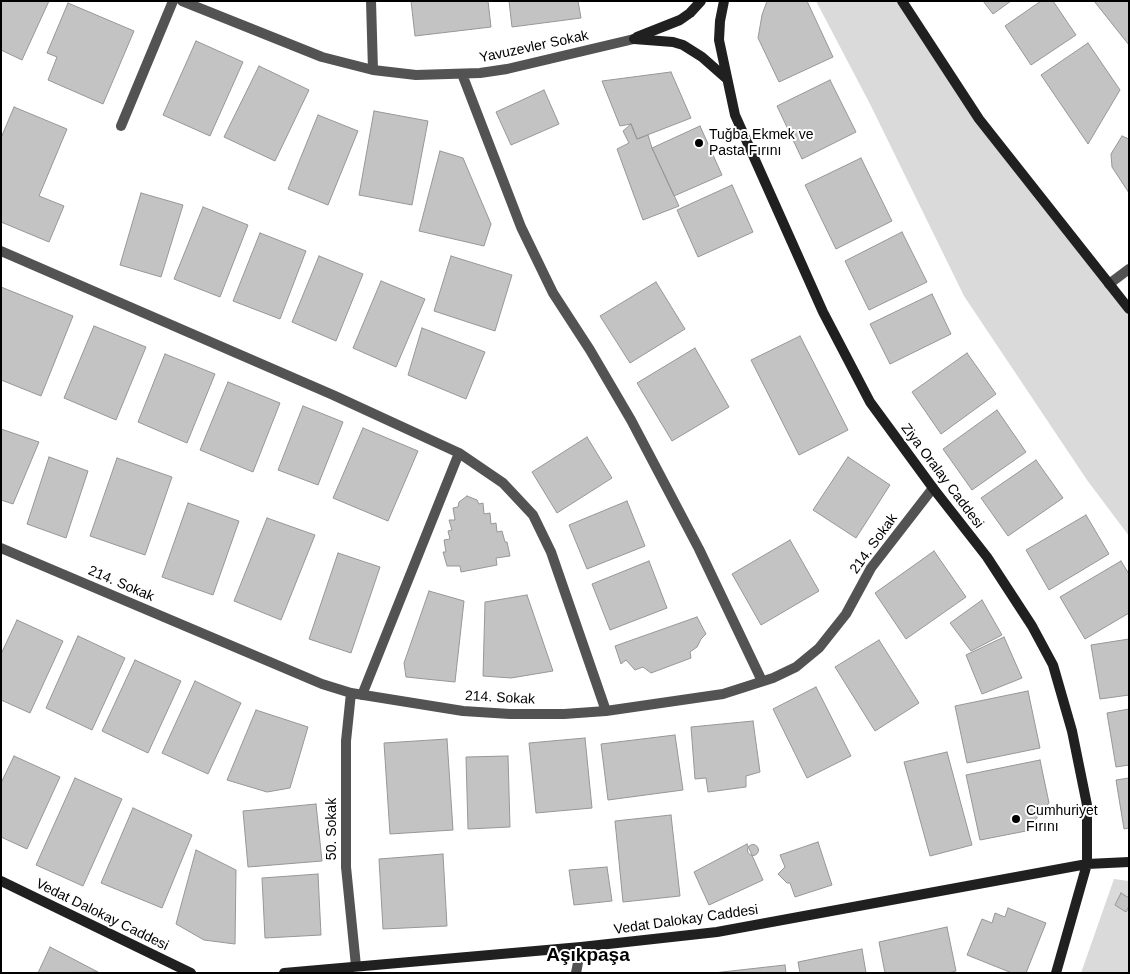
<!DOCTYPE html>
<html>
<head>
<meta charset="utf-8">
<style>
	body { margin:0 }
	#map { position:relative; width:1130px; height:974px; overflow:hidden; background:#fff; font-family:Helvetica,sans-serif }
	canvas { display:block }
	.frame { position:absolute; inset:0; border:2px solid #000; pointer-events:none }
</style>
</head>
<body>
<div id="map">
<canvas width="1130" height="974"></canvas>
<div class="frame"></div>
</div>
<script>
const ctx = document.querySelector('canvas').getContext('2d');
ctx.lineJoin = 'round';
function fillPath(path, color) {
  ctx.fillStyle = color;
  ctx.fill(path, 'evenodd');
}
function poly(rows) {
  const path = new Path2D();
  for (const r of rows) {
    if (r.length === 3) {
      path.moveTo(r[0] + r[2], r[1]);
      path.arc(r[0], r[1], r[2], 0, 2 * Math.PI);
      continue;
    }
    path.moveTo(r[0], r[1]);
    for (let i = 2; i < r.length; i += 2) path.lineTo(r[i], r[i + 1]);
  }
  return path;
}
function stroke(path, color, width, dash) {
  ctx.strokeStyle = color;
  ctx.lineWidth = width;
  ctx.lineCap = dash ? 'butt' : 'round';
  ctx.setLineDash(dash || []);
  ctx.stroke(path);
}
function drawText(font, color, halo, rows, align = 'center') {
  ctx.font = font + ' Helvetica,sans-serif';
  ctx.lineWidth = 4;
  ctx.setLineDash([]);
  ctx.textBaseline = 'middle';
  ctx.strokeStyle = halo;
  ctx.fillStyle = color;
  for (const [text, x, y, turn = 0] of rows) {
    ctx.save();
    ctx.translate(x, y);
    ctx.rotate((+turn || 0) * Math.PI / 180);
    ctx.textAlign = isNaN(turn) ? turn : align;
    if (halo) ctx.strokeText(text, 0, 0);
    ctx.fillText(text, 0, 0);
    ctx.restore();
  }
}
fillPath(poly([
	[816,1,902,1,979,119,1129,309,1129,536,1087,480,964,296,871,106],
	[1114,879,1129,881,1129,973,1081,973]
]), '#dadada');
const building = poly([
	[1,1,49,1,22,60,1,50,1,1],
	[411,1,488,1,491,27,415,36,411,1],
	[509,1,578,1,581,18,512,27,509,1],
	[767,1,807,1,833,57,779,82,758,38,762,15,767,1],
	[983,1,1011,1,993,14,983,1],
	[1041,1,1053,1,1076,35,1031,65,1005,26,1041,1],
	[1094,1,1129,1,1129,45,1094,1],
	[68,3,134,31,103,104,48,80,57,57,47,53,68,3],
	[196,41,243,62,210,136,163,115,196,41],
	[1088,43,1120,90,1088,144,1041,75,1088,43],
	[259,66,309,90,275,161,224,137,259,66],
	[671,72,691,118,637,139,631,124,620,126,602,81,671,72],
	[830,80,856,132,802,159,777,106,830,80],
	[544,90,559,124,511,145,496,112,544,90],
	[14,107,67,129,39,196,64,206,49,242,1,222,1,138,14,107],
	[374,111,428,121,412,205,359,195,374,111],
	[318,115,358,131,328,205,288,189,318,115],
	[631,124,637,139,648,135,652,148,679,206,643,220,617,149,629,143,623,131,631,124],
	[700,126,722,175,674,196,652,148,700,126],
	[1122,136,1129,139,1129,193,1112,167,1111,154,1122,136],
	[440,151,463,158,491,224,484,246,419,231,440,151],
	[861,158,892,221,836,249,805,185,861,158],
	[732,185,753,232,698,257,677,210,732,185],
	[141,193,183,205,161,277,120,265,141,193],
	[203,207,248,225,220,297,174,279,203,207],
	[902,232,927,282,869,310,845,261,902,232],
	[260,233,306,251,280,319,233,301,260,233],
	[319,256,363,274,336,341,292,322,319,256],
	[451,256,512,275,495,331,434,311,451,256],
	[381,281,425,299,396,367,353,348,381,281],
	[656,282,685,329,630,363,600,316,656,282],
	[1,287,73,316,41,396,1,380,1,287],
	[932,294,951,334,890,364,870,324,932,294],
	[94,326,146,347,116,420,64,398,94,326],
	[422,328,485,352,466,399,408,375,422,328],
	[800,336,848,430,799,455,751,360,800,336],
	[695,348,729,407,672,441,637,383,695,348],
	[967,353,996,394,941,434,912,392,967,353],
	[165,354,215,374,187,443,138,422,165,354],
	[228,382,280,403,253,472,200,450,228,382],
	[303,406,343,422,318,485,278,470,303,406],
	[997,410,1026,452,972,490,943,449,997,410],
	[363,428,418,451,388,521,333,498,363,428],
	[1,429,39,442,13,504,1,500,1,429],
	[587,437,612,478,557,513,532,472,587,437],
	[49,457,88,471,66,538,27,524,49,457],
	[848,457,890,485,856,538,813,510,848,457],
	[117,458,172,477,145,555,90,536,117,458],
	[1036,460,1063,498,1008,536,981,498,1036,460],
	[467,496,477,500,479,504,483,503,484,514,490,513,491,524,496,523,497,532,502,531,505,542,507,542,510,556,496,558,497,565,461,572,460,566,447,566,443,552,446,552,444,540,450,539,448,531,452,530,449,520,455,520,453,508,458,507,459,502,467,496],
	[627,501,645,546,587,569,569,525,627,501],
	[188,503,239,521,213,595,162,577,188,503],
	[1086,515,1109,554,1049,590,1026,550,1086,515],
	[267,518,315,535,281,620,234,601,267,518],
	[790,540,819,591,761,625,732,574,790,540],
	[934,551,966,597,906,639,875,593,934,551],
	[338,553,380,567,351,653,309,639,338,553],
	[649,561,667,608,610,630,592,584,649,561],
	[1121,561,1129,574,1129,613,1085,639,1060,597,1121,561],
	[429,591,464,601,455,682,406,677,404,663,429,591],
	[527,595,553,671,511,678,483,676,485,602,527,595],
	[982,600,1002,635,971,651,950,623,982,600],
	[697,617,706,634,701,639,697,647,690,652,691,658,651,673,643,667,635,670,626,660,621,664,615,646,697,617],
	[17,620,63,641,30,713,1,700,1,654,17,620],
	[78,636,125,658,92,730,46,708,78,636],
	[1004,637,1022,678,982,694,966,655,1004,637],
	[1129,639,1129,695,1100,699,1091,645,1129,639],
	[879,640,919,703,875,731,835,667,879,640],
	[135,660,181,681,148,753,102,731,135,660],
	[195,681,241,703,208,774,162,753,195,681],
	[816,687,851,756,807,778,773,709,816,687],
	[1028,691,1040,748,967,763,955,706,1028,691],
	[1129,709,1129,765,1116,767,1107,713,1129,709],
	[256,710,308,727,290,788,267,792,227,780,256,710],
	[753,721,760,772,746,776,746,787,708,792,706,778,695,779,691,727,753,721],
	[675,735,683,790,608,800,601,744,675,735],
	[585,738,592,808,536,813,529,743,585,738],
	[447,739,453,830,390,834,384,743,447,739],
	[947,752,972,845,930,856,904,762,947,752],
	[14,756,60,777,27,849,1,837,1,783,14,756],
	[508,756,510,827,468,829,466,757,508,756],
	[1040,760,1049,803,1026,831,980,840,966,775,1040,760],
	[75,778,122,799,83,886,36,865,75,778],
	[1129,778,1129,828,1124,829,1116,780,1129,778],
	[316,804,322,861,248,867,243,811,316,804],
	[133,808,192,835,162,908,101,883,133,808],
	[671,815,680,896,623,902,615,821,671,815],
	[818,842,832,885,795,897,790,883,787,883,778,874,785,867,780,855,818,842],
	[747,844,763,880,709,905,694,872,747,844],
	[753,850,5.5],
	[196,850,236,870,235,944,204,940,176,924,196,850],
	[443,854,447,926,383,929,379,859,443,854],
	[607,867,612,901,574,905,569,870,607,867],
	[318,874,321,935,265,938,262,878,318,874],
	[1121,893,1129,898,1129,906,1126,912,1115,905,1121,893],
	[1008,908,1046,923,1026,973,1012,973,967,955,982,919,992,923,995,913,1005,917,1008,908],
	[947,927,956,971,948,973,885,973,879,942,947,927],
	[50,947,98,972,38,973,50,947],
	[862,949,866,973,800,973,798,962,862,949],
	[785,965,786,973,713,973,785,965]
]);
fillPath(building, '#c3c3c3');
stroke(building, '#979797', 1);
stroke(poly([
	[182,1,322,57,373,70,416,75,480,73,507,69,634,39],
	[371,1,373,70],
	[462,74,521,227,553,293,590,350,631,420,699,549,762,681],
	[121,126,173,1],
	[1,251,333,395,459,453,503,483,533,515,551,552,606,711],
	[1109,284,1129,269],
	[1,548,322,684,351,693,463,711,510,714,564,714,606,711,723,694,773,678,796,667,819,648,846,614,871,568,933,488],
	[351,693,346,741,346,867,356,966],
	[362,695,459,453],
	[576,973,581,947]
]), '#535353', 10);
stroke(poly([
	[724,1,720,21,719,40,735,115,823,312,870,402,933,488,987,557,1032,626,1053,665,1072,731,1087,805,1087,864,1056,973],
	[902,1,979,119,1129,309],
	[637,37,680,20,690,13,701,1],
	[634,39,673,42,683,45,702,57,727,79],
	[1,881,191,973],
	[284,973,581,947,717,932,1087,864,1129,862]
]), '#202020', 10);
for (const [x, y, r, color] of [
	[699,143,5,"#000"],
	[1016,819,5,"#000"]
]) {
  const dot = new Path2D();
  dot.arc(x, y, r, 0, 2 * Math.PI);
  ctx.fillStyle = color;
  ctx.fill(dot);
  stroke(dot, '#fff', 2);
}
drawText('14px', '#000', '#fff', [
	["Yavuzevler Sokak",534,47,-12],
	["Ziya Oralay Caddesi",942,476,53],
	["214. Sokak",874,544,-54],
	["214. Sokak",121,584,23],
	["214. Sokak",500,698,3],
	["50. Sokak",332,829,-90],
	["Vedat Dalokay Caddesi",102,915,26],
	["Vedat Dalokay Caddesi",686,920,-8]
]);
drawText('14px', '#000', '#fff', [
	["Tuğba Ekmek ve",709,135],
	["Pasta Fırını",709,151],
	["Cumhuriyet",1026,811],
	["Fırını",1026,827]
], 'left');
drawText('bold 19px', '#000', '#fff', [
	["Aşıkpaşa",588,956]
]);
</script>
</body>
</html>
